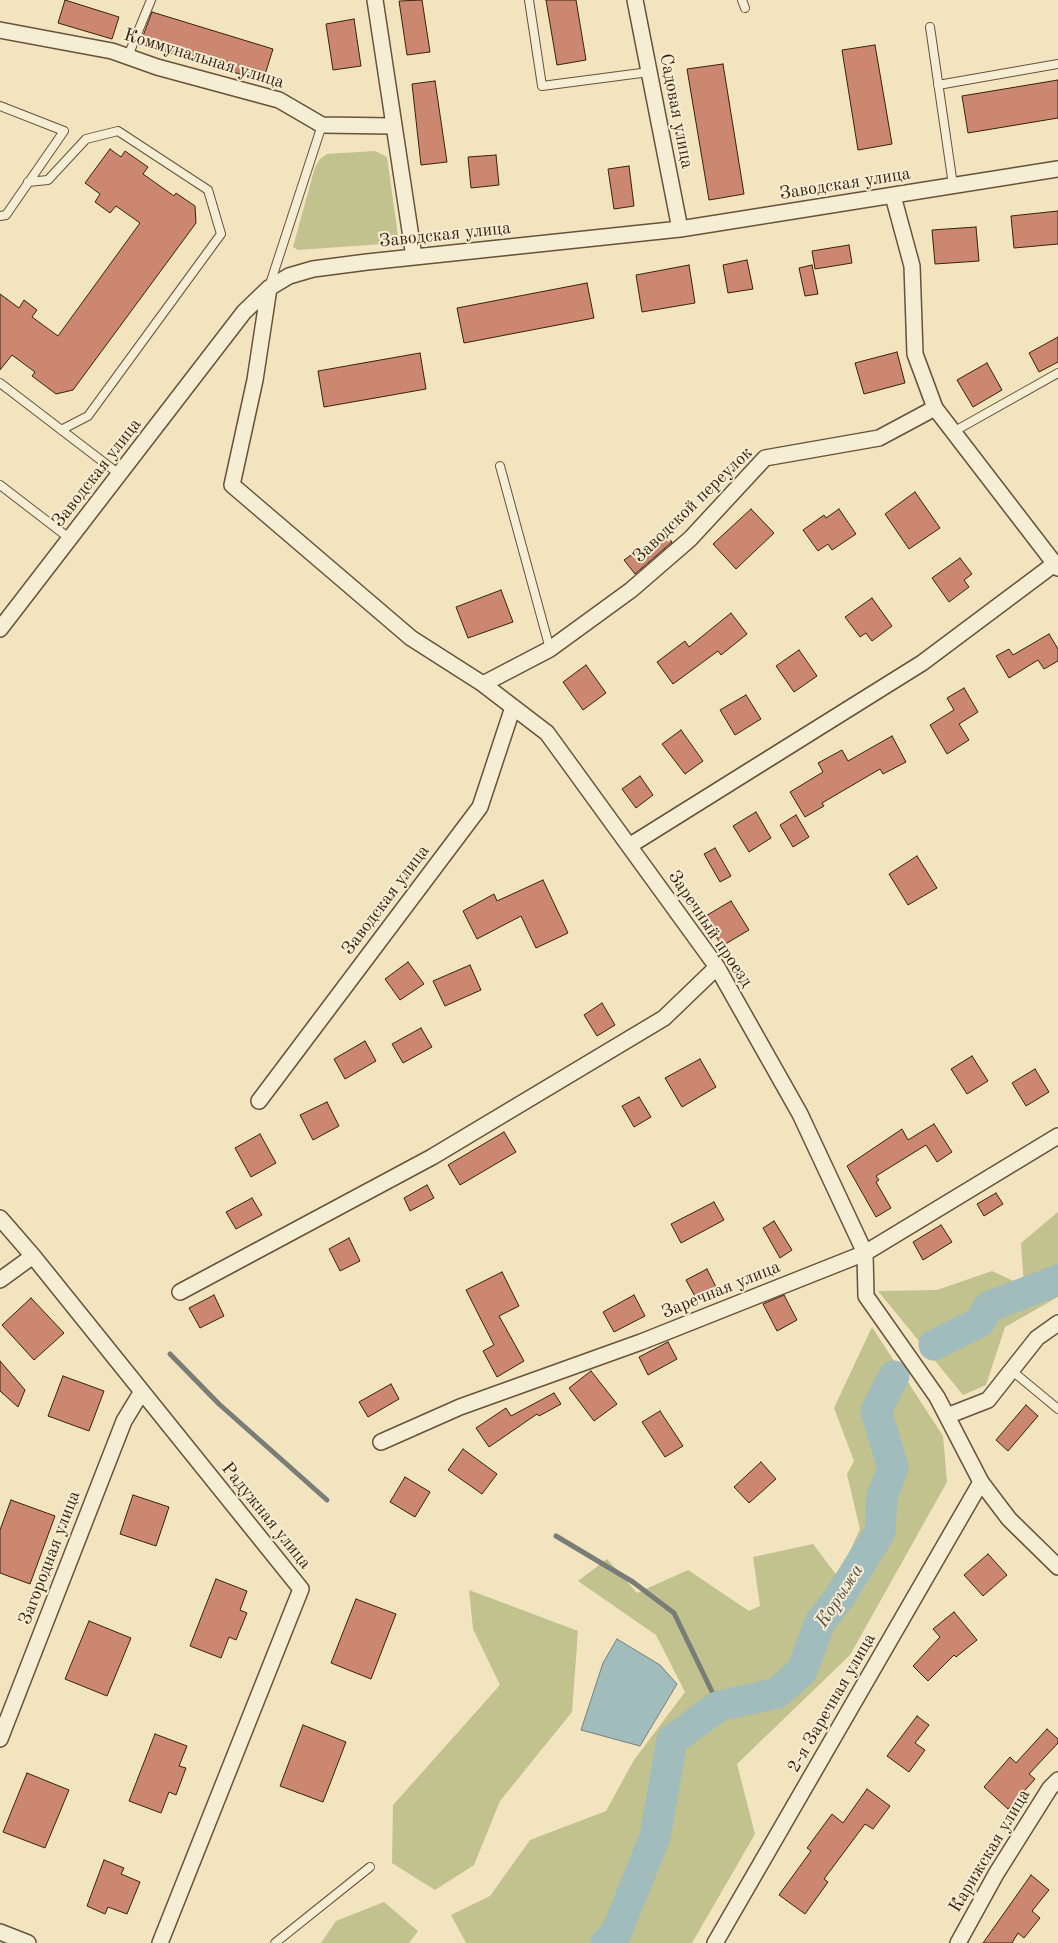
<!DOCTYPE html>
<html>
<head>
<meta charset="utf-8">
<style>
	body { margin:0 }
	canvas { display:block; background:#f1e4bf }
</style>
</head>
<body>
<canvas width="1058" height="1943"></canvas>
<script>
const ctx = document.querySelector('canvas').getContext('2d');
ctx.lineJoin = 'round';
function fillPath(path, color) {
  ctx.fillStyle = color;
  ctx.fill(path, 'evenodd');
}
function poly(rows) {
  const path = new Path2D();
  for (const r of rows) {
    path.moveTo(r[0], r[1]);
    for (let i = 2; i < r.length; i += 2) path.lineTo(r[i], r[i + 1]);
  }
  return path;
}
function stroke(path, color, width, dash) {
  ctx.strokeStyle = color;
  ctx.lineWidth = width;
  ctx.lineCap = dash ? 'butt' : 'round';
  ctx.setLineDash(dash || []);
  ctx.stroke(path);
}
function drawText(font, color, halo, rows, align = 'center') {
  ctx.font = font + ' "Old Standard TT",serif';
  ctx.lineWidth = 4;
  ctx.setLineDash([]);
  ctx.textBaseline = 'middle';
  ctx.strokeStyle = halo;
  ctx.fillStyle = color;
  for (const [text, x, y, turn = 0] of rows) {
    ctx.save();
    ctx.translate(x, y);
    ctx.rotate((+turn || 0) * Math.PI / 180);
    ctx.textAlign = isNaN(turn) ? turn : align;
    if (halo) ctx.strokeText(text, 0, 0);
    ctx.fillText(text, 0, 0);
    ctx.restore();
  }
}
fillPath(poly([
	[375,151,387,157,398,236,395,239,383,244,298,250,293,247,315,167,320,159,327,154],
	[1058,1212,1058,1297,1005,1327,986,1385,963,1395,878,1291,937,1290,992,1271,1024,1286,1021,1243],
	[872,1327,943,1436,947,1482,850,1655,737,1764,755,1834,692,1943,466,1943,451,1915,490,1896,530,1840,606,1811,634,1760,685,1692,656,1635,578,1581,607,1559,637,1593,688,1570,749,1611,760,1606,753,1557,813,1544,838,1577,860,1529,847,1474,854,1461,834,1408],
	[469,1590,578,1631,572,1712,500,1801,474,1865,435,1890,392,1863,393,1805,500,1685,473,1629],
	[384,1902,418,1931,409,1943,321,1943,336,1921]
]), '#c1c28d');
const water = poly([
	[617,1639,660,1665,677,1684,640,1746,581,1730,603,1663,617,1639]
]);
fillPath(water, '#a0bcbd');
stroke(water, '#787e77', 1);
stroke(poly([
	[170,1354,219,1404,327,1500],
	[556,1536,633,1582,674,1613,719,1706]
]), '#787e77', 5);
stroke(poly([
	[934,1345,980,1322,988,1307,1058,1280],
	[606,1943,616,1933,655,1837,672,1740,719,1706,777,1693,802,1671,820,1622,839,1598,880,1532,882,1497,893,1467,876,1411,894,1376]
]), '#a0bcbd', 31);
const building = poly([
	[65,0,119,17,112,39,58,23,65,0],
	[422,0,430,52,407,55,399,1,422,0],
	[546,0,576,0,586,60,557,65,546,0],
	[152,12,273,49,263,81,140,44,152,12],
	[354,19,361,66,333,70,326,24,354,19],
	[875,45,892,144,858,150,842,50,875,45],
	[723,64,744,194,709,200,687,69,723,64],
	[1058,80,1058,118,968,133,962,96,1058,80],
	[435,81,447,162,421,165,412,84,435,81],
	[110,149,121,157,125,151,148,167,143,174,174,196,176,193,195,206,196,223,73,390,56,394,32,376,35,372,12,355,0,370,0,294,19,308,24,300,37,310,32,317,58,336,140,223,116,206,110,213,95,202,100,194,85,183,110,149],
	[496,155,499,185,471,188,468,157,496,155],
	[629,166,634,206,614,209,608,169,629,166],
	[1058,211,1058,244,1014,248,1011,216,1058,211],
	[976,227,979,261,935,264,932,230,976,227],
	[849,245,852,263,815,269,812,251,849,245],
	[747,260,753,289,728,293,723,265,747,260],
	[689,265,695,303,642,312,636,275,689,265],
	[812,265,818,294,805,296,799,268,812,265],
	[587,283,594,318,464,343,457,308,587,283],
	[1058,337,1058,362,1039,372,1029,353,1058,337],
	[897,352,905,383,864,394,855,363,897,352],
	[420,353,426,389,324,407,318,371,420,353],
	[987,363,1002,390,973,407,957,380,987,363],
	[915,492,940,528,909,549,885,514,915,492],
	[751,509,774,533,736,569,713,544,751,509],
	[839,509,856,534,832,550,828,544,818,551,803,530,824,515,826,518,839,509],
	[664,532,672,542,635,574,624,560,637,551,638,552,664,532],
	[960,558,972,574,964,580,969,587,949,602,932,578,960,558],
	[501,590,513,622,468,638,456,607,501,590],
	[872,598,892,626,872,641,866,633,860,637,845,617,872,598],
	[731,613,747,634,721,655,718,651,673,684,657,662,685,641,689,647,731,613],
	[1049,634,1058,649,1058,661,1044,669,1038,660,1009,678,996,656,1009,649,1013,655,1049,634],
	[799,650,817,676,794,692,776,666,799,650],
	[586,665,606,693,583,710,563,682,586,665],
	[964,688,978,712,959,724,969,740,947,754,930,725,954,710,947,698,964,688],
	[746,695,761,719,735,735,720,710,746,695],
	[681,730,703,761,685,774,662,744,681,730],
	[892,736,906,762,883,774,880,769,822,803,824,806,805,817,790,792,823,772,818,763,842,750,848,761,892,736],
	[640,776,653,795,636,808,622,789,640,776],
	[756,812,771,838,749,852,733,826,756,812],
	[796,815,809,837,793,847,780,825,796,815],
	[715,848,731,876,720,882,704,854,715,848],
	[917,856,937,888,908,905,889,874,917,856],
	[543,880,568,933,536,948,521,916,477,939,463,911,494,894,497,901,543,880],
	[731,901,749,930,722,946,704,917,731,901],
	[408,962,424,984,400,1000,385,979,408,962],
	[470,965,481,990,445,1006,433,981,470,965],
	[602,1003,615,1025,597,1036,584,1015,602,1003],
	[421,1028,432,1047,403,1063,392,1044,421,1028],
	[365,1041,376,1061,345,1079,334,1059,365,1041],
	[972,1056,988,1081,967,1094,951,1069,972,1056],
	[700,1059,716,1087,682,1107,665,1078,700,1059],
	[1035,1069,1049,1092,1026,1106,1012,1083,1035,1069],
	[639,1097,651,1117,634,1127,622,1106,639,1097],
	[327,1102,339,1126,313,1140,300,1115,327,1102],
	[934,1124,952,1152,937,1162,926,1145,876,1176,879,1180,876,1182,891,1208,876,1217,847,1166,902,1129,908,1140,934,1124],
	[504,1132,516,1152,460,1185,448,1165,504,1132],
	[260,1134,276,1163,251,1177,235,1148,260,1134],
	[427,1185,434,1198,410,1211,404,1198,427,1185],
	[996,1193,1003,1204,984,1216,977,1204,996,1193],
	[252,1198,262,1215,236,1229,226,1212,252,1198],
	[714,1202,724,1220,681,1243,671,1224,714,1202],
	[774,1221,792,1250,780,1258,763,1228,774,1221],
	[941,1225,952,1242,923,1260,913,1242,941,1225],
	[349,1238,360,1261,340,1271,329,1249,349,1238],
	[707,1269,717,1289,697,1300,686,1280,707,1269],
	[502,1272,519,1306,499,1316,524,1361,497,1377,483,1351,494,1345,466,1290,502,1272],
	[214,1295,224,1316,200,1328,189,1308,214,1295],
	[634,1295,645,1316,614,1332,603,1312,634,1295],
	[784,1295,797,1320,777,1331,763,1304,784,1295],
	[31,1298,64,1333,34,1360,2,1325,31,1298],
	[668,1342,677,1359,648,1375,639,1357,668,1342],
	[0,1361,25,1390,18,1407,0,1391,0,1361],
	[591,1371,617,1404,594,1421,569,1388,591,1371],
	[63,1376,104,1391,89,1431,48,1416,63,1376],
	[391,1384,399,1399,368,1417,359,1402,391,1384],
	[554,1393,561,1404,539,1416,537,1414,489,1447,476,1428,506,1408,511,1416,554,1393],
	[1026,1405,1038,1416,1008,1451,996,1440,1026,1405],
	[660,1411,683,1446,665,1457,642,1422,660,1411],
	[463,1449,497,1474,482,1494,448,1470,463,1449],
	[761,1462,776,1479,749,1503,734,1487,761,1462],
	[405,1477,430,1492,415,1517,390,1502,405,1477],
	[133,1495,169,1507,156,1546,120,1534,133,1495],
	[11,1500,55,1516,30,1584,0,1573,0,1530,11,1500],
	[988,1554,1007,1575,983,1596,964,1575,988,1554],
	[216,1579,247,1591,240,1610,247,1613,236,1640,229,1637,221,1658,190,1646,216,1579],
	[356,1599,396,1614,371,1679,331,1663,356,1599],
	[954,1612,977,1640,956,1657,954,1655,928,1681,913,1666,940,1637,933,1629,954,1612],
	[89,1621,131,1638,107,1696,65,1679,89,1621],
	[917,1716,929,1725,915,1743,925,1750,909,1772,887,1756,917,1716],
	[303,1725,346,1742,323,1802,280,1786,303,1725],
	[1047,1729,1058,1739,1058,1743,1029,1774,1035,1779,1008,1809,984,1787,1010,1757,1016,1763,1047,1729],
	[155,1734,187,1746,179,1766,186,1768,176,1795,169,1792,161,1813,129,1801,155,1734],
	[27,1773,69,1790,45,1848,3,1832,27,1773],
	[867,1789,890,1806,873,1829,865,1824,824,1879,828,1882,805,1914,779,1895,811,1851,807,1848,832,1814,843,1823,867,1789],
	[104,1860,124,1868,121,1874,140,1882,127,1914,108,1907,105,1914,87,1906,104,1860],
	[1031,1875,1049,1890,1032,1911,1040,1918,1024,1938,1018,1933,1012,1943,983,1943,1031,1875]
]);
fillPath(building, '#cb8770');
stroke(building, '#3b210d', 1);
const lane = poly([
	[529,0,542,86,649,72],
	[742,0,745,8],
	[930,27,953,185],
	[128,56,151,0],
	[938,85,1058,64],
	[0,106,64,131,6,215,0,216],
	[28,182,48,180,86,139,118,131,208,190,221,234,88,416,61,430],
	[269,287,322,125],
	[0,383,119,474],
	[953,432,1058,373],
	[500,466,550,649],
	[0,485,69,538],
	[1011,1370,1058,1409],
	[275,1943,370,1867]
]);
const street = poly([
	[375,0,414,257],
	[635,0,680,229],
	[0,30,112,51,157,67,279,100,322,125,392,126],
	[893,196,912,266,915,354,935,408,1058,568],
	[269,288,255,380,232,485,411,638,483,684,547,733,717,967,800,1114,865,1253,866,1296,937,1397,981,1482,1009,1519,1058,1567],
	[0,629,244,312,269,288,289,276,313,269,367,262,680,229,1058,169],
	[483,684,550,649,631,590,690,539,765,458,879,438,935,408],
	[629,846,922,663,1053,565],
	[259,1101,480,807,513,707],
	[0,1218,33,1256,301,1589,160,1943],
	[0,1280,33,1256],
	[180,1292,432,1157,664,1018,717,967],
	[947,1416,988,1400,1037,1338,1058,1323],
	[381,1442,460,1407,641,1342,865,1253,1058,1136],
	[0,1739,124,1421,141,1393],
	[0,1932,28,1943],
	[715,1943,981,1482],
	[958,1943,996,1874,1050,1788,1058,1780]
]);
stroke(lane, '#68523a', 10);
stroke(street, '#68523a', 18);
stroke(lane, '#f6edd5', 8);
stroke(street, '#f6edd5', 15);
drawText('18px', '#3b210d', '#f6edd5', [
	["Коммунальная улица",204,59,17],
	["Садовая улица",676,111,79],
	["Заводская улица",845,184,-9],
	["Заводская улица",445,235,-6],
	["Заводская улица",97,473,-52],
	["Заводской переулок",693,505,-44],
	["Заводская улица",386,900,-53],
	["Заречный проезд",710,929,56],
	["Заречная улица",721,1290,-22],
	["Радужная улица",266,1516,51],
	["Загородная улица",50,1558,-69],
	["2-я Заречная улица",832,1703,-60],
	["Карижская улица",990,1851,-59]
]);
drawText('italic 19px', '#595042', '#f6edd5', [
	["Корыжа",840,1596,-57]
]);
</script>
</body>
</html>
